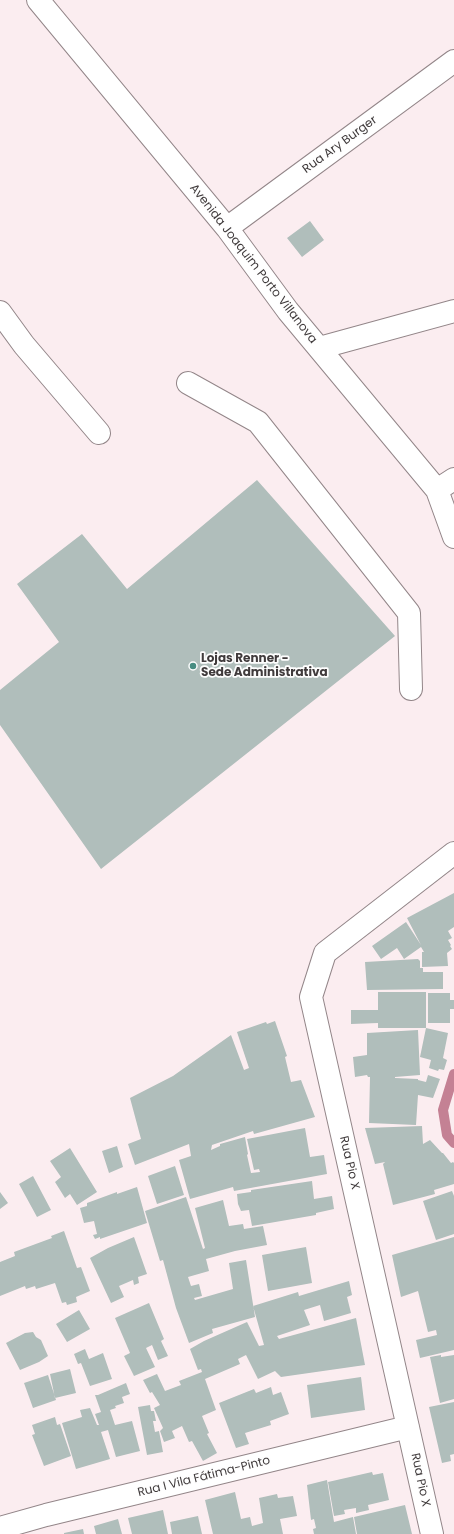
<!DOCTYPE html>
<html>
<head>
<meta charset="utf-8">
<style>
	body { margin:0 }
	canvas { display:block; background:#fbedf0 }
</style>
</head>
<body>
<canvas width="454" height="1534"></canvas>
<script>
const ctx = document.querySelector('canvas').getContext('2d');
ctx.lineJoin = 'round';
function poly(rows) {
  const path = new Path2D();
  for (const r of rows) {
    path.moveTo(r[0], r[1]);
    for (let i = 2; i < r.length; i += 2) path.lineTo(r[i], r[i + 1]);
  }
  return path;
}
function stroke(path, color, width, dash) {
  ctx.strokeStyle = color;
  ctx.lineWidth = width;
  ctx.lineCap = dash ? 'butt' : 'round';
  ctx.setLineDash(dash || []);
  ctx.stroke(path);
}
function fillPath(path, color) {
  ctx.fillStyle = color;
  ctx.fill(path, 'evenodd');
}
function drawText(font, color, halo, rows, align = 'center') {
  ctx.font = font + ' Poppins,sans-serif';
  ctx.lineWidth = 3.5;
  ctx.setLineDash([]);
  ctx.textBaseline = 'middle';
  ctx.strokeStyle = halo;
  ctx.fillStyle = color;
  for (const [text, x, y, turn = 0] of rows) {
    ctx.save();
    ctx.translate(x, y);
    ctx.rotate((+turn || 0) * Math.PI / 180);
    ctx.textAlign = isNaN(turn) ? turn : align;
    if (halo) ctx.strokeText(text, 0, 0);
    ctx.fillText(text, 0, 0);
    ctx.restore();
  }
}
stroke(poly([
	[454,1074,443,1110,447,1135,454,1143]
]), '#c48194', 10);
fillPath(poly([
	[310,221,324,240,302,257,287,238],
	[257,480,395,636,101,869,0,725,0,690,59,642,17,584,82,534,127,589],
	[454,893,454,927,448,931,452,938,448,940,451,945,450,946,452,949,447,953,448,966,422,967,422,952,424,952,421,947,404,959,397,948,381,959,372,946,406,922,421,945,407,918],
	[418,959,420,961,420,968,423,968,423,972,443,972,443,989,367,990,365,962],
	[378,992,426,992,426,1028,448,1033,443,1058,447,1060,444,1070,439,1069,438,1071,429,1068,431,1060,420,1057,426,1028,378,1028,378,1023,351,1024,351,1010,378,1010],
	[428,993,450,993,450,1000,454,1000,454,1009,450,1009,450,1023,428,1023],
	[275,1021,287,1056,285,1057,291,1082,301,1080,315,1117,254,1134,253,1131,212,1145,211,1150,220,1146,220,1144,245,1137,248,1154,247,1155,251,1173,260,1172,259,1169,254,1170,247,1139,305,1128,310,1157,324,1155,327,1174,234,1191,233,1187,190,1199,179,1160,191,1156,189,1144,135,1165,128,1144,141,1139,130,1098,173,1076,231,1035,244,1070,249,1068,237,1032,266,1022,267,1024],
	[418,1030,420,1075,395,1077,395,1078,418,1079,418,1080,426,1082,428,1075,440,1079,433,1098,418,1095,416,1125,369,1123,370,1077,368,1077,367,1075,355,1077,353,1057,367,1055,367,1033],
	[422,1126,423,1144,430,1140,442,1153,443,1153,451,1163,453,1162,454,1163,454,1184,434,1190,435,1194,393,1205,383,1164,385,1162,375,1164,365,1128],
	[117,1146,123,1167,109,1173,102,1151],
	[70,1148,97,1192,77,1205,70,1194,65,1198,55,1182,61,1177,50,1161],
	[175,1166,184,1195,157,1204,148,1176],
	[33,1176,51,1210,37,1217,19,1184],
	[312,1181,314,1199,332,1196,334,1209,316,1213,316,1215,252,1226,249,1210,241,1211,238,1204,237,1194,251,1192,251,1190],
	[137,1187,147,1223,100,1239,100,1237,95,1239,93,1235,97,1234,94,1221,84,1223,80,1208,87,1206,87,1203,117,1192,117,1194],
	[452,1191,454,1196,454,1234,436,1240,423,1201],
	[0,1192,8,1203,0,1209],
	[186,1197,203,1249,205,1248,195,1208,223,1200,229,1226,243,1224,244,1229,263,1226,267,1245,235,1251,206,1259,209,1271,188,1277,191,1286,199,1284,202,1296,194,1298,195,1300,233,1289,229,1263,246,1260,255,1317,212,1329,213,1333,189,1343,176,1308,163,1260,160,1261,145,1211],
	[64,1231,77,1268,81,1267,90,1291,76,1297,77,1302,67,1305,66,1302,62,1303,55,1283,36,1289,35,1286,26,1289,25,1286,0,1296,0,1262,15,1256,14,1252,52,1238,51,1236],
	[134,1237,147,1274,138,1277,139,1283,134,1285,133,1280,119,1286,124,1297,111,1303,90,1258,108,1248],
	[454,1237,454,1350,420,1358,416,1340,437,1335,436,1330,428,1332,418,1291,401,1297,392,1255],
	[306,1247,312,1283,268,1291,262,1255],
	[349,1281,352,1295,347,1297,351,1313,324,1321,320,1305,304,1310,310,1325,277,1336,279,1339,356,1318,365,1365,281,1377,275,1371,258,1379,246,1355,238,1359,240,1364,205,1379,216,1410,202,1416,209,1433,207,1434,217,1453,203,1461,192,1441,189,1442,182,1426,172,1431,175,1438,164,1442,160,1431,163,1428,154,1408,160,1405,152,1392,150,1393,143,1380,157,1374,165,1391,181,1385,179,1381,202,1372,201,1369,198,1370,190,1349,204,1341,247,1322,259,1346,264,1345,253,1306,298,1292,299,1296],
	[149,1303,164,1339,161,1341,168,1356,158,1360,152,1345,146,1348,155,1367,134,1376,124,1356,130,1353,115,1318],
	[79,1310,90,1329,67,1342,56,1324],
	[33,1332,36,1337,41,1340,48,1356,39,1362,20,1370,6,1343,25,1333],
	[85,1349,89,1359,103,1353,112,1379,90,1386,81,1363,78,1364,74,1354],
	[441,1355,441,1357,454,1355,454,1399,440,1403,430,1357],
	[70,1369,76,1393,55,1398,50,1374],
	[48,1375,56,1400,33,1408,24,1383],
	[361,1377,365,1410,311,1418,307,1385],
	[126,1383,130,1394,122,1397,124,1403,115,1406,116,1408,110,1410,115,1425,132,1421,140,1451,116,1457,108,1430,101,1432,110,1459,76,1469,62,1423,82,1417,80,1410,90,1408,97,1425,99,1425,95,1414,101,1412,95,1395,98,1395],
	[271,1387,273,1395,281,1392,289,1414,270,1421,271,1425,245,1433,249,1444,236,1448,219,1403,254,1389,256,1393],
	[454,1402,454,1454,450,1455,451,1461,442,1463,429,1407],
	[150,1405,151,1411,154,1411,156,1421,153,1421,155,1432,159,1431,163,1452,147,1455,138,1407],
	[55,1417,57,1425,60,1424,71,1456,44,1466,32,1435,35,1434,32,1425],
	[372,1472,373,1475,383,1473,389,1500,368,1505,369,1510,356,1513,356,1508,344,1510,345,1514,334,1516,328,1482],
	[327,1480,334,1522,353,1517,356,1534,314,1534,313,1529,316,1528,314,1519,311,1520,307,1485],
	[235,1492,241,1519,250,1517,252,1526,263,1523,259,1498,277,1494,278,1498,293,1496,297,1516,280,1519,283,1534,213,1534,205,1500],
	[405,1505,412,1534,357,1534,354,1517],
	[163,1510,168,1534,132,1534,128,1518],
	[198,1516,202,1534,172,1534,170,1522],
	[118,1519,122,1534,96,1534,94,1526],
	[83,1529,84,1534,64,1534,64,1533]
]), '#b0bebb');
const minor = poly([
	[38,0,227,228,288,311,437,490,454,537],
	[227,228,454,61],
	[0,312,24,345,99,433],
	[319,348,454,311],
	[188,383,258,422,409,613,411,689],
	[437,490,454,479],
	[0,1528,46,1515,408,1427],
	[432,1534,311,997,325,953,454,853]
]);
stroke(minor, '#938689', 24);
stroke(minor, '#fff', 22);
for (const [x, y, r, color] of [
	[193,666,4,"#488d82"]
]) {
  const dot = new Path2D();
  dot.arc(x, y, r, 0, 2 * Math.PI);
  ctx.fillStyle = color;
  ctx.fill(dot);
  stroke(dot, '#fefefe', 1.5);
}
drawText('12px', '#403b3c', '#fefefe', [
	["Rua Ary Burger",340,145,-36],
	["Avenida Joaquim Porto Villanova",253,264,52],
	["Rua Pio X",349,1163,77],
	["Rua I Vila Fátima-Pinto",204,1477,-14],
	["Rua Pio X",420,1480,78]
]);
drawText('bold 12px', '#403b3c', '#fefefe', [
	["Lojas Renner -",201,659],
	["Sede Administrativa",201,673]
], 'left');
</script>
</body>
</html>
